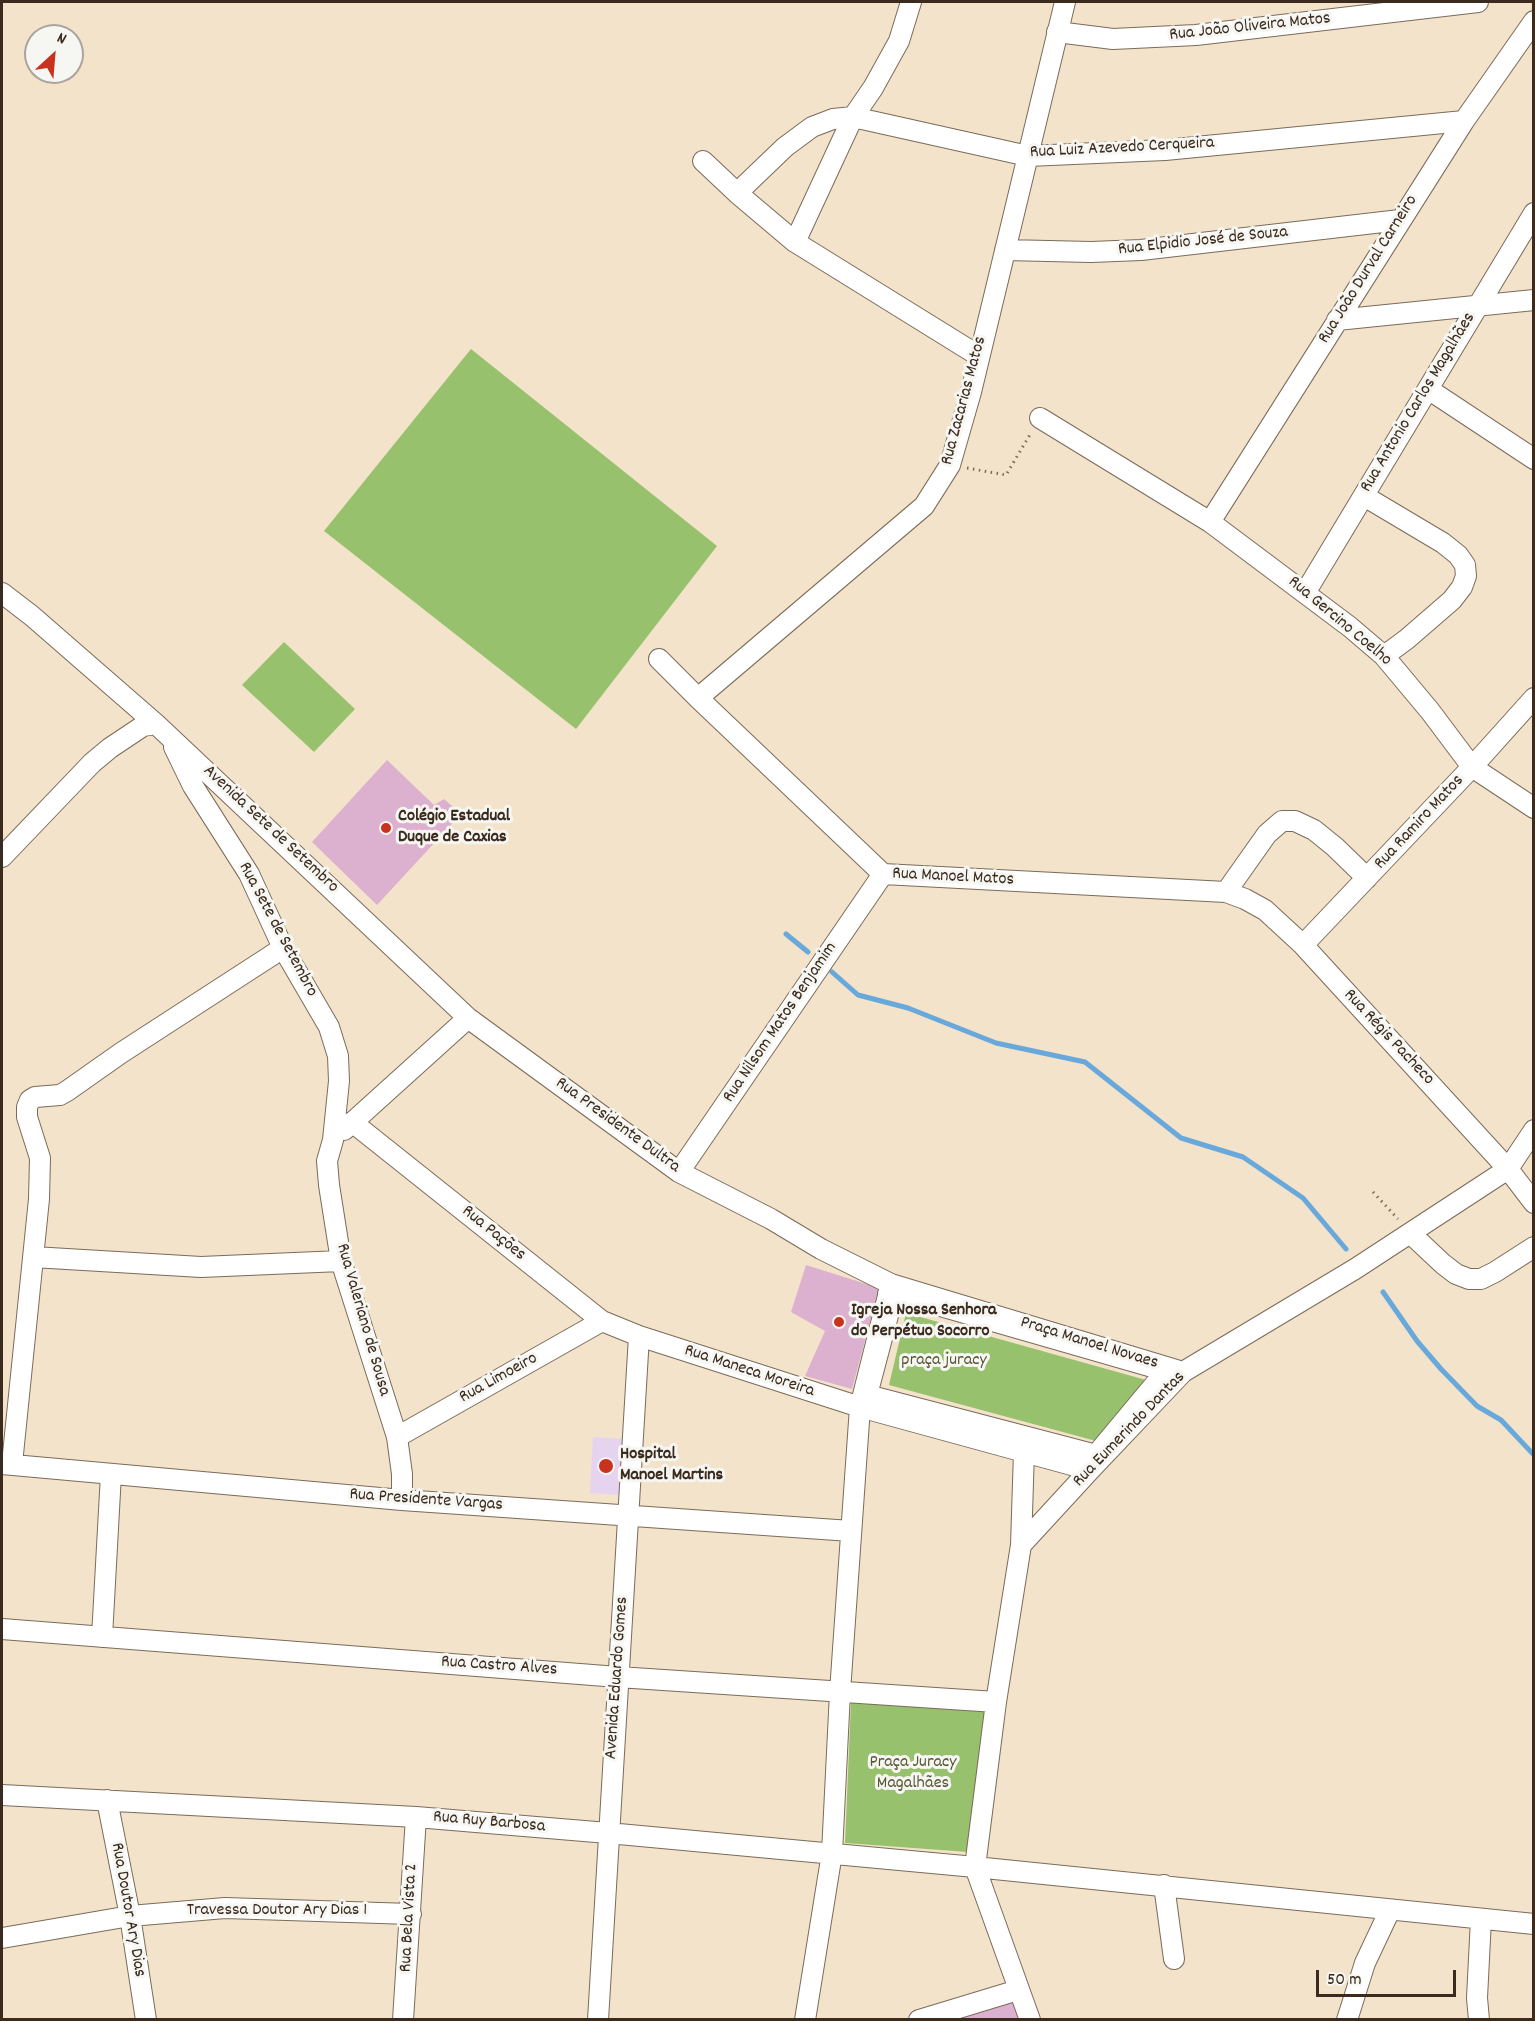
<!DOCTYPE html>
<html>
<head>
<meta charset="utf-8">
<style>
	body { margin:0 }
	#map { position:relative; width:1535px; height:2021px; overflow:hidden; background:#f2e3ca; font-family:Dekko,sans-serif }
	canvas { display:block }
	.frame { position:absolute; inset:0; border:3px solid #3b2a1e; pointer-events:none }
	.north { position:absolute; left:24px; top:24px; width:60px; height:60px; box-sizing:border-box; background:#f6f6f2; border:2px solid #aba49d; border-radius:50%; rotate:26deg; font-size:16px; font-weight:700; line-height:24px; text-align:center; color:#3b2a1e }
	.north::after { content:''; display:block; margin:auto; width:21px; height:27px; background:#c8321e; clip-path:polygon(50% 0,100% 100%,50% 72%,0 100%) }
	.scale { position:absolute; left:1316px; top:1970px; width:140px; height:27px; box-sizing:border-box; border:3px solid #3b2a1e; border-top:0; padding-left:8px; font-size:18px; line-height:21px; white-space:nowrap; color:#3b2a1e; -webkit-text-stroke:4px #f6f6f2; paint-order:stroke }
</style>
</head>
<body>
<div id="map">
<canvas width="1535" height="2021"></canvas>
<div class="frame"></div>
<div class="north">N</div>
<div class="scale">50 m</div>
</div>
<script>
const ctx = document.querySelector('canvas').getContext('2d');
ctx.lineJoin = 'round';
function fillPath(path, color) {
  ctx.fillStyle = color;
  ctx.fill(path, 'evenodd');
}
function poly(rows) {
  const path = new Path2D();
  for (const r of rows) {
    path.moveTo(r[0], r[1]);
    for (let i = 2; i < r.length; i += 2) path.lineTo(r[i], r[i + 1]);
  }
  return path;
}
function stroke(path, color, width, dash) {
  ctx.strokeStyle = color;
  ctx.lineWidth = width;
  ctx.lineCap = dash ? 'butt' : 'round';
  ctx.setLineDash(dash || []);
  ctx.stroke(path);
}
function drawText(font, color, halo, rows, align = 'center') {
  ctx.font = font + ' Dekko,sans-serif';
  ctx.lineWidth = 6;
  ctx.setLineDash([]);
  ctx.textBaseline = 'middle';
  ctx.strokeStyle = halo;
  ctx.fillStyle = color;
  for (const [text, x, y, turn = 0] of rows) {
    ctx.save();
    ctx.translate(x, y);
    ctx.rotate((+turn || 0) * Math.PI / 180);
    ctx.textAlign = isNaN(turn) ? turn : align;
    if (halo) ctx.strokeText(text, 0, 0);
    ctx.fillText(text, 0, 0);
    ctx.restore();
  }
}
fillPath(poly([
	[593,1437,623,1439,620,1495,590,1493]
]), '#e5d3f0');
fillPath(poly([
	[471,349,717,546,576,729,324,531],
	[284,642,355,709,314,752,242,685],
	[906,1313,1146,1380,1096,1441,889,1385],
	[851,1702,985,1712,968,1852,845,1843]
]), '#98c16d');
stroke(poly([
	[786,934,808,952],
	[832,972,858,995,908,1008,996,1043,1085,1062,1181,1138,1243,1157,1303,1198,1346,1249],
	[1383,1292,1417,1341,1441,1369,1477,1406,1501,1420,1534,1455]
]), '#68a8db', 5);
fillPath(poly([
	[387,760,434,805,444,799,461,814,377,905,312,842],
	[806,1265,879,1288,852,1389,805,1376,825,1331,791,1312],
	[1014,1998,1021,2020,942,2020]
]), '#dcb1cf');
const minor = poly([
	[1057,32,1113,39,1196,35,1478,2],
	[703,161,737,193,795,242,979,356],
	[737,193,785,147,812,127,833,119,853,117,1028,156,1165,150,1464,121],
	[795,242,853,117,873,88,899,41,911,2],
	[1005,250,1091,252,1141,250,1400,220],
	[1337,320,1534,300],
	[1428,389,1534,459],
	[1040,418,1210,522,1350,627,1384,656,1430,711,1472,767,1534,808],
	[1364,496,1443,543,1458,555,1465,565,1466,576,1462,587,1452,600,1407,639,1384,656],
	[1210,522,1464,121,1534,21],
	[2,593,32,616,156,724,468,1018,679,1172,771,1219,821,1249,891,1284,1183,1372],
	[1305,593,1534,213],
	[659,659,698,698,883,874,1226,892,1245,899,1265,910,1303,945,1508,1169,1534,1203],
	[698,698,924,506,950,465,971,392,1065,2],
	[174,747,193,786,249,874,283,948,329,1027,338,1056,339,1081,333,1140,327,1161,329,1185,341,1261,397,1437,402,1474,402,1500],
	[2,857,92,763,110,748,143,726,156,724],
	[1226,892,1267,834,1282,821,1295,821,1314,830,1335,847,1367,878],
	[1303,945,1472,767,1534,698],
	[352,1122,602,1321,639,1336,860,1407,1090,1470],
	[344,1130,468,1018],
	[679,1172,883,874],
	[1411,1234,1443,1264,1456,1274,1469,1279,1481,1279,1495,1272,1534,1247],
	[33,1257,201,1267,341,1261],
	[895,1293,1166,1371,1096,1455,867,1395,890,1308,888,1294,895,1293],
	[397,1437,602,1321],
	[2,1464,402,1500,851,1531],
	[12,1464,39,1199,40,1158,27,1117,27,1107,30,1100,35,1097,60,1095,67,1091,121,1053,283,948],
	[1021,1545,1024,1451],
	[2,1629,618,1677,996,1702],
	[102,1637,111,1474],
	[2,1795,416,1817,608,1833,975,1867,1534,1924],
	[107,1800,130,1916,146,2020],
	[1164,1885,1174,1959],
	[2,1938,130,1916,225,1908,411,1914],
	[403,2020,416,1817],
	[598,2020,639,1336],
	[805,2020,832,1853,840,1692,860,1407,891,1284],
	[919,2020,1018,1990],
	[1030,2020,975,1867,996,1702,1021,1545,1090,1470,1183,1372,1355,1269,1508,1169,1534,1130],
	[1347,2020,1365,1963,1390,1910],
	[1479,2020,1477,1998,1481,1919]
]);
stroke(minor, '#7b6b5a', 22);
stroke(poly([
	[967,468,1006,475,1031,433],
	[1373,1192,1398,1219]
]), '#7b6b5a', 3, [1.5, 4.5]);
stroke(minor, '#fff', 20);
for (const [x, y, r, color] of [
	[386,828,6,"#c8321e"],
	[839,1322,6,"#c8321e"],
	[606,1466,8,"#c8321e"]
]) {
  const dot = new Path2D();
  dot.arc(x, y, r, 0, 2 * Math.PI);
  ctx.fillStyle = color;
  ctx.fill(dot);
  stroke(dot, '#f6f6f2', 2);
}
drawText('18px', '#3b2a1e', '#f6f6f2', [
	["Rua João Oliveira Matos",1250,28,-6],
	["Rua Luiz Azevedo Cerqueira",1122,149,-3],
	["Rua Elpidio José de Souza",1203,242,-6],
	["Rua João Durval Carneiro",1369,270,-58],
	["Rua Zacarias Matos",965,401,-75],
	["Rua Antonio Carlos Magalhães",1419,403,-59],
	["Rua Gercino Coelho",1339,622,40],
	["Rua Ramiro Matos",1420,823,-47],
	["Avenida Sete de Setembro",270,830,43],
	["Rua Manoel Matos",953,878,3],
	["Rua Sete de Setembro",277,930,62],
	["Rua Nilsom Matos Benjamim",781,1023,-56],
	["Rua Régis Pacheco",1388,1038,47],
	["Rua Presidente Dultra",617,1126,36],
	["Rua Pações",493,1234,39],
	["Rua Valeriano de Sousa",362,1320,74],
	["Praça Manoel Novaes",1089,1344,17],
	["Rua Maneca Moreira",749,1372,18],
	["Rua Limoeiro",499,1379,-29],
	["Rua Eumerindo Dantas",1130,1430,-46],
	["Rua Presidente Vargas",426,1501,4],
	["Rua Castro Alves",499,1667,4],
	["Avenida Eduardo Gomes",618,1678,-86],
	["Rua Ruy Barbosa",489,1823,5],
	["Rua Doutor Ary Dias",127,1910,80],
	["Travessa Doutor Ary Dias 1",277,1912],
	["Rua Bela Vista 2",410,1918,-87]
]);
drawText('bold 18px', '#3b2a1e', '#f6f6f2', [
	["Colégio Estadual",398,818],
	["Duque de Caxias",398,839],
	["Igreja Nossa Senhora",851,1312],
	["do Perpétuo Socorro",851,1333],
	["Hospital",620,1456],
	["Manoel Martins",620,1477]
], 'left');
drawText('18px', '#575736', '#f6f6f2', [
	["praça juracy",944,1362],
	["Praça Juracy",913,1764],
	["Magalhães",913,1785]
]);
</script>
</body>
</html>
